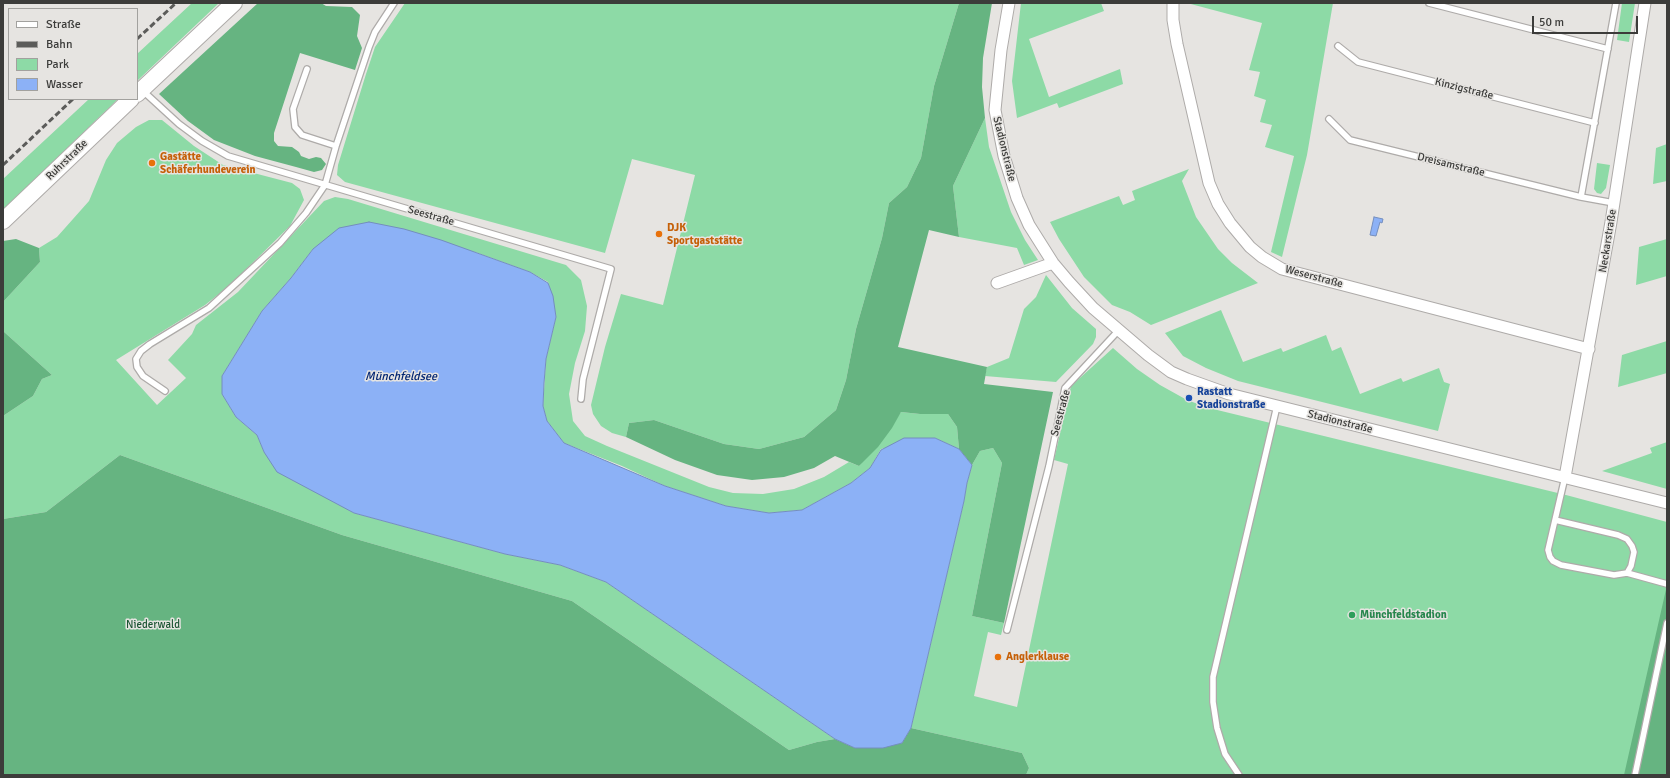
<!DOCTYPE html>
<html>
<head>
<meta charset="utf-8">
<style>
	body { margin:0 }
	#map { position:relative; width:1670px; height:778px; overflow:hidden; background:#e6e4e1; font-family:Signika,sans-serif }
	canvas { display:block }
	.frame { position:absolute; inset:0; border:4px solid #3c3c3a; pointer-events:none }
	.legend { position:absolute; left:8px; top:8px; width:130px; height:92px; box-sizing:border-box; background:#e6e4e1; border:1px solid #a2a19e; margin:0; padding:5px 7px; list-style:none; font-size:12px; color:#3c3c3a }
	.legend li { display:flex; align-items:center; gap:8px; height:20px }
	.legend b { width:20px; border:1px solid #a2a19e }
	.scale { position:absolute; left:1532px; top:16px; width:106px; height:18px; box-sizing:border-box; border:2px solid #3c3c3a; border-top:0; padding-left:5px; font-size:12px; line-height:14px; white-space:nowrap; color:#3c3c3a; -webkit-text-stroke:3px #e6e4e1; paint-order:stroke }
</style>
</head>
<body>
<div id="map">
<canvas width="1670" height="778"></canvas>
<div class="frame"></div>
<ul class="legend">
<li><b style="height:5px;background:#fff"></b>Straße</li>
<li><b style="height:5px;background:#5c5c5a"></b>Bahn</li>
<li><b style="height:11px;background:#8ddaa6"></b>Park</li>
<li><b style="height:11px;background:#8cb1f6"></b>Wasser</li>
</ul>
<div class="scale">50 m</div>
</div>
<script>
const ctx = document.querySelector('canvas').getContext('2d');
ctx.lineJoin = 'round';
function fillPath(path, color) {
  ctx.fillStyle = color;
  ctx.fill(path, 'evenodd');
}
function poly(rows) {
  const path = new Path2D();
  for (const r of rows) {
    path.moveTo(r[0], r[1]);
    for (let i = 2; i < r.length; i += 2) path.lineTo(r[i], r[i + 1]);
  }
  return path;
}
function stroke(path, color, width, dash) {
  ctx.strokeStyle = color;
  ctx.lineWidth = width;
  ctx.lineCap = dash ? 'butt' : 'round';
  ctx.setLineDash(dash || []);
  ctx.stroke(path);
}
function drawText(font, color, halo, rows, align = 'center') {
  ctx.font = font + ' Signika,sans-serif';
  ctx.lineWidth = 3;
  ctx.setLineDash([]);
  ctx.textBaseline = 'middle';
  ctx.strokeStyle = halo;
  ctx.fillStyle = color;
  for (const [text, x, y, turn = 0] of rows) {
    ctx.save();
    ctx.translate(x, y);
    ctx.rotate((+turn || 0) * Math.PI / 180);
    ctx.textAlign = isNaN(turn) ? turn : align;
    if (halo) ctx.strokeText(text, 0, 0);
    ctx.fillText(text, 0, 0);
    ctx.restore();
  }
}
fillPath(poly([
	[192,3,219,3,137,81,137,54],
	[405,3,959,3,934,86,921,158,907,187,889,203,882,238,856,329,846,380,836,410,804,437,759,449,724,444,654,420,629,423,626,437,612,433,601,426,593,414,591,405,605,347,621,294,663,305,695,175,632,159,605,253,345,182,337,175,338,165,366,74,375,47],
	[1021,3,1101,3,1104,11,1029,39,1049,97,1120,69,1123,84,1059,108,1057,103,1017,118,1012,81],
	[1187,3,1333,3,1307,155,1282,257,1271,252,1294,156,1265,147,1272,125,1260,122,1266,100,1254,96,1260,72,1249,70,1262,23],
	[1622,3,1635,3,1629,42,1617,40],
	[89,99,118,99,3,210,3,179],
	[985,118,989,147,1011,212,1025,240,1038,260,1024,265,1017,248,959,237,953,186],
	[149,120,162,120,194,146,223,165,292,183,300,189,304,200,290,226,229,286,205,305,116,360,157,405,186,378,168,360,192,334,196,325,238,292,324,201,335,197,348,199,566,265,581,280,587,306,585,331,575,363,569,394,573,421,585,436,607,446,709,487,733,493,763,494,794,489,824,477,849,462,859,466,901,412,920,414,948,414,957,427,959,449,935,438,881,449,870,468,851,483,802,510,769,513,726,506,665,486,622,466,564,443,547,421,543,406,546,359,556,317,548,282,530,272,475,252,313,249,291,278,262,311,222,376,222,394,236,417,257,435,264,452,354,513,505,554,560,565,606,582,835,739,817,742,789,750,572,601,342,535,120,455,46,512,3,519,3,416,33,396,42,379,52,375,3,331,3,302,40,262,39,248,57,237,89,201,106,160,117,143,136,127],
	[1667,144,1667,181,1653,184,1656,148],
	[1597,163,1610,165,1606,188,1601,194,1597,193,1594,189],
	[1189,169,1182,181,1196,217,1218,249,1232,263,1258,283,1151,325,1130,312,1112,305,1084,277,1059,239,1050,222,1119,196,1123,205,1135,200,1132,191],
	[1667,239,1667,276,1636,285,1639,247],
	[1046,275,1072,308,1096,329,1096,337,1093,344,1056,382,985,376,987,367,1009,358,1024,309,1036,297],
	[1221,310,1243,362,1281,348,1283,352,1326,335,1332,351,1341,347,1360,394,1401,378,1403,382,1439,368,1444,382,1450,384,1438,431,1238,381,1206,368,1183,356,1165,333],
	[1667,341,1667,373,1618,387,1622,355],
	[1113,348,1137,369,1160,385,1187,400,1209,408,1566,495,1667,522,1667,775,1026,775,1029,768,1022,753,911,728,964,501,967,483,972,465,980,451,993,448,1002,463,972,616,1004,623,1001,635,988,632,974,696,1017,707,1068,464,1054,460,1071,386],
	[1667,442,1667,489,1602,471,1652,453,1650,448]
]), '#8ddaa6');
fillPath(poly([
	[258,3,321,3,326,6,352,7,360,15,357,36,362,48,355,70,300,53,274,133,274,141,278,146,292,147,299,152,301,156,309,159,316,157,321,158,326,164,322,170,314,172,296,167,255,156,214,140,188,121,159,94],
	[959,3,992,3,983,58,982,87,985,118,953,186,959,237,929,230,898,347,987,367,984,384,1053,392,1004,623,972,616,1002,463,993,448,980,451,972,465,959,449,957,427,948,414,920,414,901,412,892,428,878,447,859,466,835,456,814,468,784,477,752,480,717,475,675,460,626,437,629,423,654,420,724,444,759,449,804,437,836,410,846,380,856,329,882,238,889,203,907,187,921,158,934,86],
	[16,239,39,248,40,262,3,302,3,241],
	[3,331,52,375,42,379,33,396,3,416],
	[120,455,342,535,572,601,789,750,817,742,835,739,855,748,902,743,911,728,1022,753,1029,768,1026,775,3,775,3,519,46,512],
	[1667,585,1667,775,1624,775]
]), '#66b481');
const water = poly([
	[1374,217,1383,219,1382,223,1380,222,1376,236,1370,235,1374,217],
	[369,222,404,229,441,240,530,272,548,283,553,296,556,317,546,359,544,383,543,406,547,421,564,443,665,486,726,506,769,513,802,510,851,483,870,468,881,450,904,438,935,438,959,449,972,465,967,483,964,501,911,728,902,743,883,748,855,748,835,739,606,582,560,565,505,554,354,513,277,472,264,452,257,435,236,417,222,394,222,376,262,311,291,278,313,249,339,228,369,222]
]);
fillPath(water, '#8cb1f6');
stroke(water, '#748ebe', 1);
const lane = poly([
	[1429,3,1608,49],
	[1338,46,1358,62,1595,123],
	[307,69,293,109,295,127,302,135,336,146],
	[143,91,179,124,202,141,228,156,611,269,583,379,581,399],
	[1329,119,1350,140,1581,197],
	[1614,203,1581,197,1616,3],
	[165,391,143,376,137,367,136,359,141,351,150,344,209,308,280,243,306,213,325,185,336,146,369,47,375,32,394,3],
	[1565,477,1548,550,1550,557,1553,561,1561,565,1614,575,1627,573,1667,584],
	[1555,520,1618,535,1627,539,1632,546,1634,552,1631,566,1627,573],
	[1007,630,1049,466,1065,388,1118,331],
	[1239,775,1225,754,1217,728,1213,702,1213,677,1277,406],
	[1635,775,1667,623]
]);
const street = poly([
	[1009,3,1001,50,995,110,1004,156,1017,198,1029,225,1053,263,1069,282,1093,308,1148,355,1171,372,1187,379,1229,394,1667,503],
	[1173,3,1173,20,1177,44,1209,183,1218,204,1230,223,1250,247,1262,257,1282,269,1589,349],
	[997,283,1053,263],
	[1565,477,1611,222,1645,3]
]);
const secondary = poly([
	[137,94,234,3],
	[3,221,131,99]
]);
stroke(lane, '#aeaba9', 8);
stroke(street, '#aeaba9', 13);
stroke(secondary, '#aeaba9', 18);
stroke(lane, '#fff', 5.5);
stroke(street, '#fff', 11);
stroke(secondary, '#fff', 16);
stroke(poly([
	[137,39,176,3],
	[3,165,73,99]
]), '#5c5c5a', 3, [6, 3]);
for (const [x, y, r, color] of [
	[152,163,4,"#e8710a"],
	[659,234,4,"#e8710a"],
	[1189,398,4,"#1a4fb4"],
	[1352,615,4,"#2e9e5b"],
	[998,657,4,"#e8710a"]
]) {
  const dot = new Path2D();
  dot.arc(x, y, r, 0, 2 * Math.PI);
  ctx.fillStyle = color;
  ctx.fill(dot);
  stroke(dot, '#e6e4e1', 1.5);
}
drawText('11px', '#3c3c3a', '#e6e4e1', [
	["Kinzigstraße",1464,89,14],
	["Stadionstraße",1004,149,76],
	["Ruhrstraße",67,160,-44],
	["Dreisamstraße",1451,165,14],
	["Seestraße",431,216,16],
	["Neckarstraße",1608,241,-81],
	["Weserstraße",1314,277,15],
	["Seestraße",1061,413,-75],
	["Stadionstraße",1340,422,14]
]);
drawText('bold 11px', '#c56008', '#e6e4e1', [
	["Gastätte",160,157],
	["Schäferhundeverein",160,170],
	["DJK",667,228],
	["Sportgaststätte",667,241],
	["Anglerklause",1006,657]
], 'left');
drawText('bold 11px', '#164399', '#e6e4e1', [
	["Rastatt",1197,392],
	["Stadionstraße",1197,405]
], 'left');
drawText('bold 11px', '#27864d', '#e6e4e1', [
	["Münchfeldstadion",1360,615]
], 'left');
drawText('11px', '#1b5433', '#e6e4e1', [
	["Niederwald",153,625]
]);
drawText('italic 12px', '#022572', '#e6e4e1', [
	["Münchfeldsee",401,377]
]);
</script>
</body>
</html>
